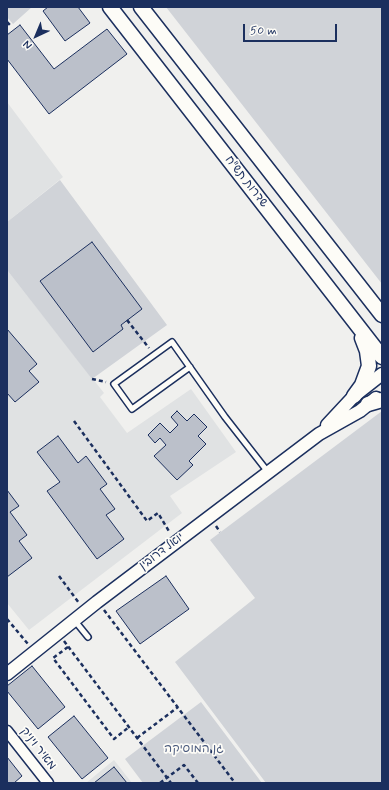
<!DOCTYPE html>
<html>
<head>
<meta charset="utf-8">
<style>
	body { margin:0 }
	#map { position:relative; width:389px; height:790px; overflow:hidden; background:#f0f0ee; font-family:Mynerve,sans-serif }
	canvas { display:block }
	.frame { position:absolute; inset:0; border:8px solid #1b2f5e; pointer-events:none }
	.north { position:absolute; left:16px; top:16px; width:40px; height:40px; -webkit-text-stroke:3px #fdfcf7; paint-order:stroke; rotate:224deg; font-size:11px; font-weight:700; line-height:16px; text-align:center; color:#1b2f5e }
	.north::after { content:''; display:block; margin:auto; width:14px; height:18px; background:#1b2f5e; clip-path:polygon(50% 0,100% 100%,50% 72%,0 100%) }
	.scale { position:absolute; left:243px; top:24px; width:94px; height:18px; box-sizing:border-box; border:2px solid #1b2f5e; border-top:0; padding-left:5px; font-size:12px; line-height:14px; white-space:nowrap; color:#1b2f5e; -webkit-text-stroke:3px #fdfcf7; paint-order:stroke }
</style>
</head>
<body>
<div id="map">
<canvas width="389" height="790"></canvas>
<div class="frame"></div>
<div class="north">N</div>
<div class="scale">50 m</div>
</div>
<script>
const ctx = document.querySelector('canvas').getContext('2d');
ctx.lineJoin = 'round';
function fillPath(path, color) {
  ctx.fillStyle = color;
  ctx.fill(path, 'evenodd');
}
function poly(rows) {
  const path = new Path2D();
  for (const r of rows) {
    path.moveTo(r[0], r[1]);
    for (let i = 2; i < r.length; i += 2) path.lineTo(r[i], r[i + 1]);
  }
  return path;
}
function stroke(path, color, width, dash) {
  ctx.strokeStyle = color;
  ctx.lineWidth = width;
  ctx.lineCap = dash ? 'butt' : 'round';
  ctx.setLineDash(dash || []);
  ctx.stroke(path);
}
function drawText(font, color, halo, rows, align = 'center') {
  ctx.font = font + ' Mynerve,"Playpen Sans Hebrew",sans-serif';
  ctx.lineWidth = 3.5;
  ctx.setLineDash([]);
  ctx.textBaseline = 'middle';
  ctx.strokeStyle = halo;
  ctx.fillStyle = color;
  for (const [text, x, y, turn = 0] of rows) {
    ctx.save();
    ctx.translate(x, y);
    ctx.rotate((+turn || 0) * Math.PI / 180);
    ctx.textAlign = isNaN(turn) ? turn : align;
    if (halo) ctx.strokeText(text, 0, 0);
    ctx.fillText(text, 0, 0);
    ctx.restore();
  }
}
fillPath(poly([
	[7,102,63,177,7,222],
	[7,270,104,393,100,397,127,433,191,389,236,452,170,496,182,513,29,630,7,603],
	[114,760,132,783,86,783]
]), '#e0e2e3');
fillPath(poly([
	[7,7,32,7,13,24,7,17],
	[166,7,382,7,382,284],
	[60,180,167,325,92,379,7,270,7,222],
	[382,411,382,783,266,783,175,662,255,598,210,540],
	[201,702,262,783,143,783,125,759]
]), '#d0d3d8');
const building = poly([
	[48,7,78,7,90,23,65,41,43,11,48,7],
	[20,25,54,69,107,29,127,54,49,114,7,59,7,35,20,25],
	[92,242,142,309,121,325,123,329,93,352,40,281,92,242],
	[7,329,37,364,29,371,39,382,15,402,7,393,7,329],
	[177,411,187,421,194,414,207,427,198,436,206,444,189,461,193,465,177,480,154,456,166,445,160,438,155,443,148,435,160,423,170,433,178,425,171,417,177,411],
	[58,436,78,463,86,456,107,484,100,489,115,509,106,515,124,539,97,559,47,491,60,482,37,452,58,436],
	[7,490,19,506,10,512,27,535,19,541,32,558,7,577,7,490],
	[166,576,189,609,140,644,116,611,166,576],
	[32,666,65,707,38,729,7,691,7,686,32,666],
	[74,716,108,758,82,779,48,737,74,716],
	[7,757,22,776,14,783,7,783,7,757],
	[114,767,127,783,94,783,114,767]
]);
fillPath(building, '#bbc0ca');
stroke(building, '#1b2f5e', 1);
const service = poly([
	[190,367,132,409,114,384,172,342,225,417,268,472],
	[75,621,88,637]
]);
const minor = poly([
	[7,731,48,783]
]);
const tertiary = poly([
	[327,425,354,396,382,374],
	[7,674,97,602,319,434,360,411,376,398]
]);
const secondary = poly([
	[110,7,382,357],
	[141,7,382,315],
	[354,396,362,385,369,366,367,351,362,338],
	[368,404,382,400]
]);
stroke(service, '#1b2f5e', 8);
stroke(minor, '#1b2f5e', 13);
stroke(tertiary, '#1b2f5e', 15);
stroke(secondary, '#1b2f5e', 17);
stroke(poly([
	[7,22,10,25],
	[127,320,149,348],
	[92,379,106,382],
	[74,421,147,521,158,513,170,533],
	[216,526,220,532],
	[59,576,79,603],
	[104,610,235,783],
	[7,619,28,644],
	[64,641,171,783],
	[68,647,53,658,114,739,129,727],
	[137,738,178,707],
	[160,783,184,765,198,783]
]), '#1b2f5e', 2.5, [4, 3]);
stroke(service, '#fdfcf7', 5);
stroke(minor, '#fdfcf7', 10);
stroke(tertiary, '#fdfcf7', 12);
stroke(secondary, '#fdfcf7', 14);
drawText('12px', '#1b2f5e', '#fdfcf7', [
	["שדרות תש\"ח",246,182,52],
	["יואל דרובין",162,552,-37],
	["מאיר ויניק",38,749,52]
]);
drawText('12px', '#48587c', '#fdfcf7', [
	["גן המוסיקה",194,749]
]);
</script>
</body>
</html>
